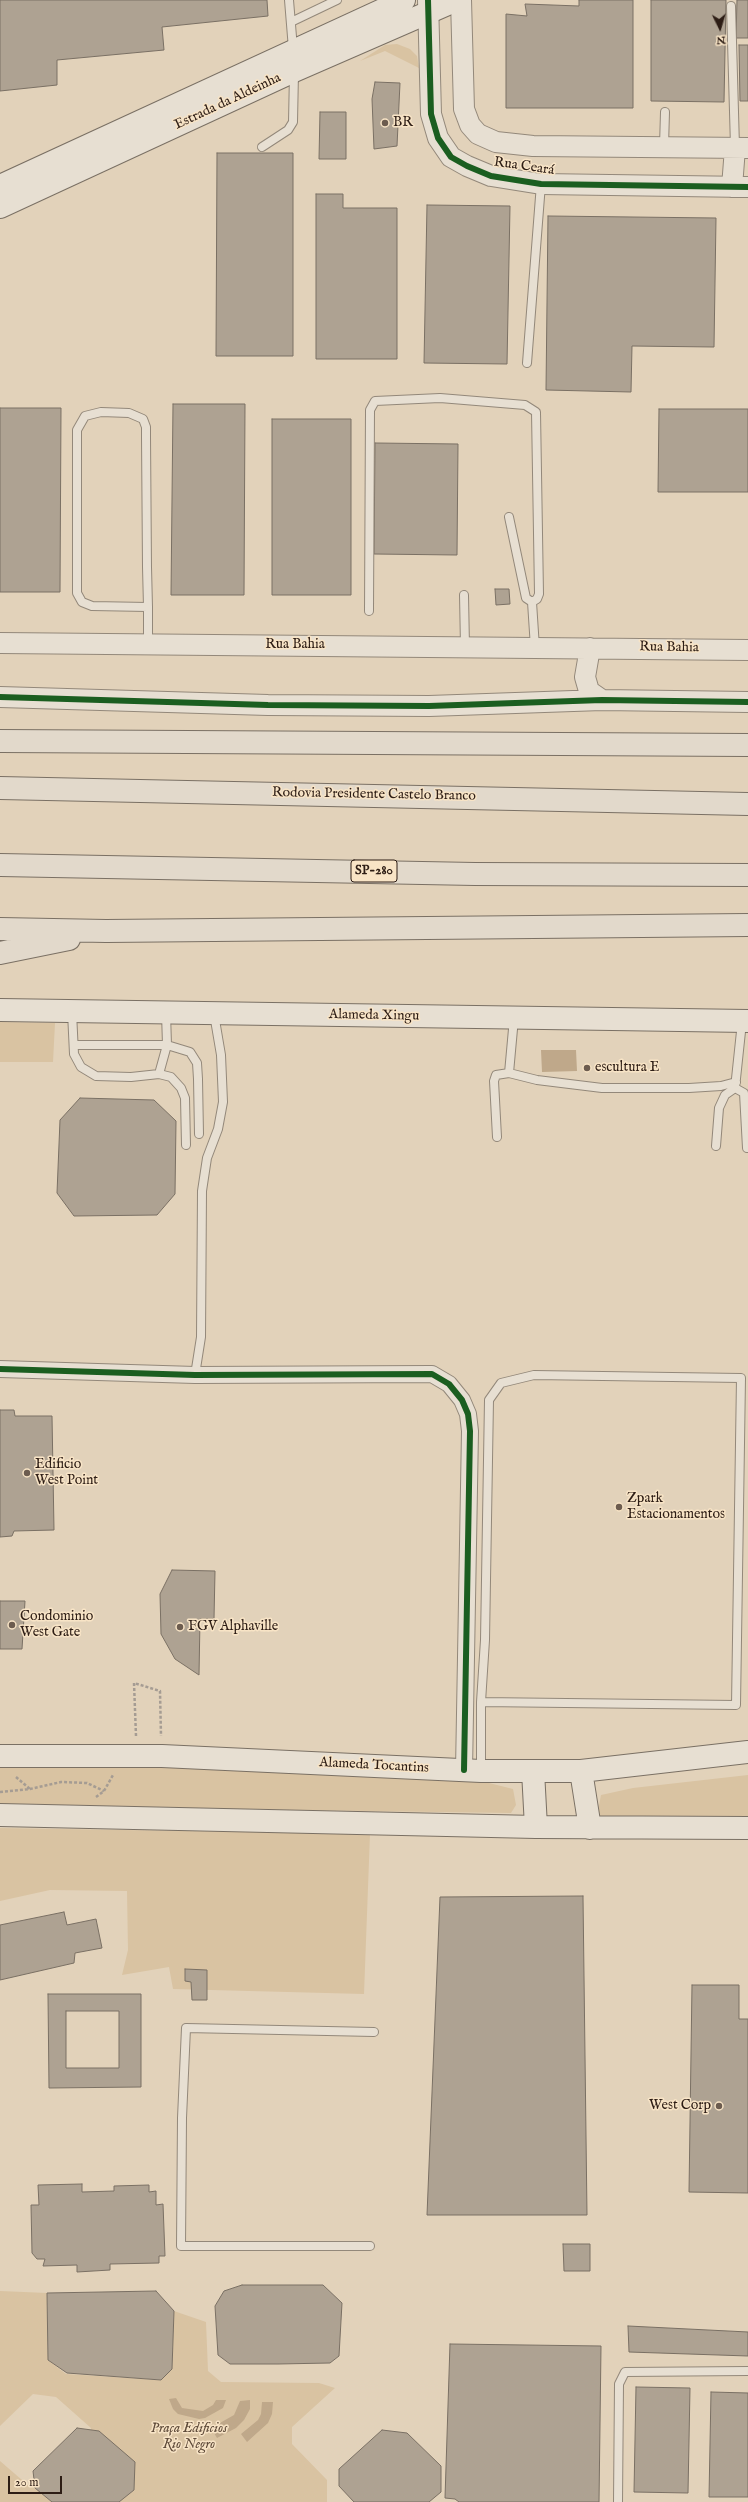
<!DOCTYPE html>
<html>
<head>
<meta charset="utf-8">
<style>
	body { margin:0 }
	#map { position:relative; width:748px; height:2502px; overflow:hidden; background:#e2d2ba; font-family:"IM FELL English",serif }
	canvas { display:block }
	.north { position:absolute; left:700px; top:8px; width:40px; height:40px; -webkit-text-stroke:3px #f8e4c6; paint-order:stroke; rotate:175deg; font-size:11px; font-weight:700; line-height:16px; text-align:center; color:#2d1d15 }
	.north::after { content:''; display:block; margin:auto; width:14px; height:18px; background:#2d1d15; clip-path:polygon(50% 0,100% 100%,50% 72%,0 100%) }
	.scale { position:absolute; left:8px; top:2476px; width:54px; height:18px; box-sizing:border-box; border:2px solid #2d1d15; border-top:0; padding-left:5px; font-size:12px; line-height:14px; white-space:nowrap; color:#2d1d15; -webkit-text-stroke:3px #f8e4c6; paint-order:stroke }
</style>
</head>
<body>
<div id="map">
<canvas width="748" height="2502"></canvas>
<div class="north">N</div>
<div class="scale">20 m</div>
</div>
<script>
const ctx = document.querySelector('canvas').getContext('2d');
ctx.lineJoin = 'round';
function fillPath(path, color) {
  ctx.fillStyle = color;
  ctx.fill(path, 'evenodd');
}
function poly(rows) {
  const path = new Path2D();
  for (const r of rows) {
    path.moveTo(r[0], r[1]);
    for (let i = 2; i < r.length; i += 2) path.lineTo(r[i], r[i + 1]);
  }
  return path;
}
function stroke(path, color, width, dash) {
  ctx.strokeStyle = color;
  ctx.lineWidth = width;
  ctx.lineCap = dash ? 'butt' : 'round';
  ctx.setLineDash(dash || []);
  ctx.stroke(path);
}
function drawText(font, color, halo, rows, align = 'center') {
  ctx.font = font + ' "IM FELL English",serif';
  ctx.lineWidth = 3;
  ctx.setLineDash([]);
  ctx.textBaseline = 'middle';
  ctx.strokeStyle = halo;
  ctx.fillStyle = color;
  for (const [text, x, y, turn = 0] of rows) {
    ctx.save();
    ctx.translate(x, y);
    ctx.rotate((+turn || 0) * Math.PI / 180);
    ctx.textAlign = isNaN(turn) ? turn : align;
    if (halo) ctx.strokeText(text, 0, 0);
    ctx.fillText(text, 0, 0);
    ctx.restore();
  }
}
fillPath(poly([
	[397,44,410,49,417,56,419,68,385,51,360,61,385,45],
	[0,1022,55,1023,53,1062,0,1062],
	[93,1763,485,1782,513,1789,516,1805,511,1813,0,1806,0,1764],
	[748,1775,748,1818,596,1821,601,1795,633,1788],
	[0,1828,370,1834,364,1994,173,1989,169,1967,122,1975,128,1950,127,1891,50,1890,0,1901],
	[0,2291,47,2293,48,2360,66,2374,161,2380,172,2369,174,2311,206,2322,208,2371,221,2382,319,2383,335,2388,292,2427,292,2444,327,2480,327,2502,0,2502,0,2461,29,2486,52,2487,90,2456,91,2428,56,2397,33,2394,0,2426]
]), '#d9c3a2');
fillPath(poly([
	[541,1050,576,1050,577,1071,542,1072],
	[176,2398,182,2408,203,2411,213,2405,216,2400,226,2400,223,2408,205,2418,199,2419,178,2414,173,2409,169,2399],
	[250,2400,250,2409,244,2420,236,2428,217,2438,211,2428,234,2415,240,2401],
	[262,2402,273,2402,272,2414,268,2423,247,2442,241,2434,258,2420,261,2414]
]), '#bfa88a');
const building = poly([
	[0,0,267,0,268,16,162,27,164,50,57,60,57,85,0,91,0,0],
	[579,0,633,0,633,108,506,108,506,14,527,16,525,4,579,6,579,0],
	[651,0,726,0,724,102,651,101,651,0],
	[737,0,748,0,748,38,736,38,737,0],
	[739,45,748,45,748,101,740,101,739,45],
	[375,82,400,83,397,146,374,149,372,99,375,82],
	[320,112,346,112,346,159,319,159,320,112],
	[217,153,293,153,293,356,216,356,217,153],
	[316,194,343,194,343,208,397,208,397,359,316,359,316,194],
	[427,205,510,206,507,364,424,363,427,205],
	[548,216,716,218,714,347,632,346,631,392,546,390,548,216],
	[173,404,245,404,244,595,171,595,173,404],
	[0,408,61,408,60,592,0,592,0,408],
	[659,409,748,409,748,492,658,492,659,409],
	[272,419,351,419,351,595,272,595,272,419],
	[375,443,458,444,457,555,374,554,375,443],
	[495,589,509,589,510,604,496,605,495,589],
	[80,1098,154,1100,176,1121,175,1194,157,1215,74,1216,57,1193,60,1120,80,1098],
	[0,1410,14,1410,15,1416,52,1416,54,1530,14,1531,12,1536,0,1537,0,1410],
	[172,1570,215,1571,214,1619,200,1619,199,1675,175,1659,161,1634,160,1594,172,1570],
	[0,1601,25,1601,22,1649,0,1649,0,1601],
	[583,1896,587,2215,427,2215,440,1897,583,1896],
	[64,1912,67,1925,96,1919,102,1948,75,1953,74,1963,0,1980,0,1925,64,1912],
	[185,1969,207,1970,207,2000,192,2000,191,1982,185,1981,185,1969],
	[692,1985,739,1985,739,2019,748,2019,748,2193,689,2192,692,1985],
	[48,1994,141,1994,141,2087,49,2088,48,1994],
	[66,2011,119,2011,119,2068,66,2068,66,2011],
	[82,2184,82,2192,114,2191,114,2186,149,2185,149,2192,156,2191,156,2205,163,2204,165,2256,159,2256,159,2263,110,2264,110,2270,77,2272,77,2265,43,2266,45,2259,37,2259,32,2253,31,2205,39,2205,38,2185,82,2184],
	[563,2244,590,2244,590,2271,564,2271,563,2244],
	[242,2285,323,2285,342,2303,339,2356,330,2363,278,2364,230,2364,218,2355,215,2306,224,2291,242,2285],
	[156,2291,174,2311,172,2369,161,2380,67,2373,48,2360,47,2293,156,2291],
	[628,2326,748,2332,748,2356,629,2352,628,2326],
	[450,2344,601,2346,599,2502,459,2502,455,2499,445,2498,450,2344],
	[636,2387,690,2388,688,2493,634,2492,636,2387],
	[711,2392,748,2393,748,2497,709,2497,711,2392],
	[77,2428,99,2431,135,2462,134,2490,119,2502,52,2502,35,2488,33,2471,77,2428],
	[382,2430,407,2433,441,2466,441,2492,429,2502,354,2502,339,2486,339,2469,382,2430]
]);
fillPath(building, '#aea292');
stroke(building, '#7a7064', 1);
const service = poly([
	[289,0,293,49],
	[731,6,735,147],
	[291,22,337,0],
	[664,146,665,112],
	[262,147,288,130,293,122,294,73],
	[527,363,541,184],
	[509,517,526,598,532,602,535,648],
	[464,595,465,647],
	[148,607,92,606,82,602,77,593,77,430,85,416,101,412,129,413,143,419,146,427,146,437,147,567,148,607,148,644],
	[369,611,370,410,375,401,440,398,525,405,536,412,539,594,537,599,532,602],
	[72,1012,74,1054,81,1067,96,1076,131,1077,159,1074,167,1045,166,1013],
	[514,1018,509,1073,537,1080,602,1088,689,1088,721,1086,736,1082],
	[74,1045,167,1045,190,1052,197,1063,198,1079,199,1134],
	[159,1074,171,1077,181,1088,185,1098,186,1145],
	[735,1088,744,1093,747,1148],
	[497,1137,494,1081,496,1075,509,1073],
	[716,1146,719,1108,725,1095,735,1088,742,1022],
	[195,1375,201,1337,202,1191,207,1158,218,1129,223,1102,221,1055,214,1014],
	[481,1702,736,1705,741,1378,534,1375,501,1383,489,1400,485,1640,481,1702,481,1770],
	[370,2246,181,2246,182,2118,186,2028,374,2032],
	[618,2502,619,2384,625,2372,748,2371]
]);
const minor = poly([
	[0,1369,195,1375,432,1374,449,1384,462,1400,468,1414,470,1431,464,1770]
]);
const tertiary = poly([
	[428,0,431,114,438,138,451,157,467,166,491,176,541,184,748,187],
	[461,0,464,109,470,125,478,134,496,142,533,146,748,148],
	[732,187,735,148],
	[0,643,748,650],
	[590,648,585,677,589,691,602,700],
	[0,697,268,705,429,706,602,700,748,702]
]);
const secondary = poly([
	[0,186,404,0],
	[0,207,294,71,457,0],
	[0,1010,748,1021],
	[0,1756,162,1756,481,1771,581,1771,748,1752],
	[533,1771,536,1827],
	[581,1771,590,1828],
	[0,1815,536,1827,748,1828]
]);
const motorway = poly([
	[0,741,748,745],
	[0,788,748,804],
	[0,865,475,874,748,875],
	[0,929,106,931,748,925],
	[0,953,69,939]
]);
stroke(service, '#93887a', 10);
stroke(minor, '#93887a', 18);
stroke(tertiary, '#93887a', 22);
stroke(secondary, '#7a7064', 24);
stroke(motorway, '#7a7064', 24);
stroke(poly([
	[136,1736,134,1683,160,1691,161,1736],
	[16,1777,30,1789],
	[0,1792,30,1789,61,1782,87,1783,104,1791],
	[96,1797,104,1791,113,1775]
]), '#a59c93', 2.5, [3, 2]);
stroke(service, '#e7dfd2', 8);
stroke(minor, '#e7dfd2', 16);
stroke(tertiary, '#e7dfd2', 20);
stroke(secondary, '#e7dfd2', 22);
stroke(motorway, '#e2d9cb', 22);
stroke(poly([
	[428,0,431,114,438,138,451,157,467,166,491,176,541,184,748,187],
	[0,697,268,705,429,706,602,700,748,702],
	[0,1369,195,1375,432,1374,449,1384,462,1400,468,1414,470,1431,464,1770]
]), '#1b5e20', 6);
for (const [x, y, r, color] of [
	[385,123,4,"#6c5c4f"],
	[587,1068,4,"#6c5c4f"],
	[27,1473,4,"#6c5c4f"],
	[619,1507,4,"#6c5c4f"],
	[12,1625,4,"#6c5c4f"],
	[180,1627,4,"#6c5c4f"],
	[719,2106,4,"#6c5c4f"]
]) {
  const dot = new Path2D();
  dot.arc(x, y, r, 0, 2 * Math.PI);
  ctx.fillStyle = color;
  ctx.fill(dot);
  stroke(dot, '#f8e4c6', 1.5);
}
for (const [x, y, w] of [
	[374,871,46]
]) {
  const box = new Path2D();
  box.roundRect(x - w / 2, y - 11, w, 22, 3);
  ctx.fillStyle = '#f8e4c6';
  ctx.fill(box);
  stroke(box, '#2d1d15', 1);
}
drawText('bold 13px', '#2d1d15', null, [
	["SP-280",374,871]
]);
drawText('14px', '#2d1d15', '#f8e4c6', [
	["Estrada da Aldeinha",228,102,-25],
	["Rua Ceará",524,167,8],
	["Rua Bahia",295,645],
	["Rua Bahia",669,648,1],
	["Rodovia Presidente Castelo Branco",374,795,1],
	["Alameda Xingu",374,1016,1],
	["Alameda Tocantins",374,1766,3]
]);
drawText('14px', '#2d1d15', '#f8e4c6', [
	["BR",393,123],
	["escultura E",595,1068],
	["Edificio",35,1465],
	["West Point",35,1481],
	["Zpark",627,1499],
	["Estacionamentos",627,1515],
	["Condominio",20,1617],
	["West Gate",20,1633],
	["FGV Alphaville",188,1627],
	["West Corp",711,2106,"right"]
], 'left');
drawText('italic 14px', '#5f4b3a', '#f8e4c6', [
	["Praça Edificios",189,2429],
	["Rio Negro",189,2445]
]);
</script>
</body>
</html>
